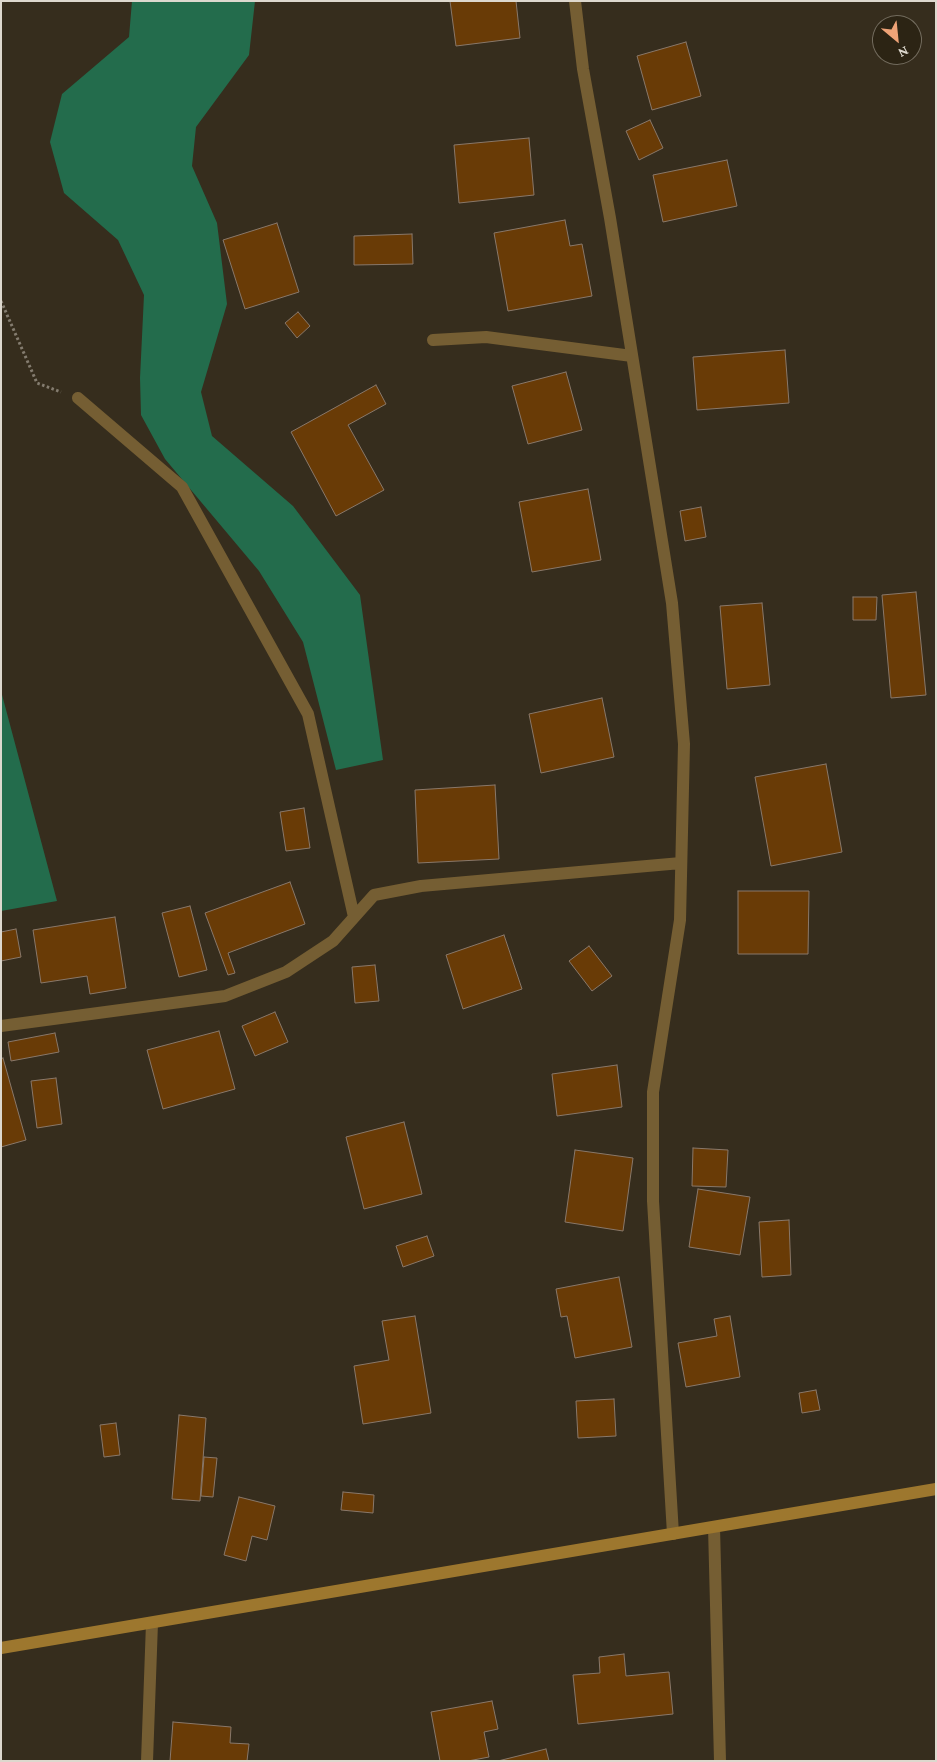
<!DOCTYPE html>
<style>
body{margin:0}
#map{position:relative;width:937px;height:1762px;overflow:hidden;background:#362d1d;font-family:"Crimson Pro",serif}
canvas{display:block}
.frame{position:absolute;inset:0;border:2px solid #ddd8ce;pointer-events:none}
.north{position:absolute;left:872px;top:15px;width:50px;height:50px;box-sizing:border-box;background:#2c2414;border:1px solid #736c5e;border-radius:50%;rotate:152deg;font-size:14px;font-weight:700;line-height:20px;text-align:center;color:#ddd8ce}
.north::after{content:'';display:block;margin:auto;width:18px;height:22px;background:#efa377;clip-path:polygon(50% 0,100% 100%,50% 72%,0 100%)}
</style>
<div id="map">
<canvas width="937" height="1762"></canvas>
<div class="frame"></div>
<div class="north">N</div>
</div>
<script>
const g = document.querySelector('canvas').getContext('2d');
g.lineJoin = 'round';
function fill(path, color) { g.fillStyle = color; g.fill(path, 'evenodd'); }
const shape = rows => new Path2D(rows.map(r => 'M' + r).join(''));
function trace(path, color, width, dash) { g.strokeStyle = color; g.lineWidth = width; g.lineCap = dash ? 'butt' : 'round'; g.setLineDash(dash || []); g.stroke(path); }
fill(shape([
 [132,1,255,1,249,55,196,127,192,166,217,223,227,304,201,392,212,436,293,506,360,595,383,760,336,770,303,642,259,571,165,459,141,415,140,378,144,295,118,240,64,193,50,142,62,94,129,37],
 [1,691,57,901,1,911]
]), '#236c4c');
const building = shape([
 [450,1,516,1,520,38,456,46,450,1],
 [686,42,701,96,652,110,637,56,686,42],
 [650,120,663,148,639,160,626,131,650,120],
 [529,138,534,195,459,203,454,145,529,138],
 [727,160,737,206,663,222,653,175,727,160],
 [565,220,570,246,582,244,592,296,508,311,494,233,565,220],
 [277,223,299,292,245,309,223,240,277,223],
 [412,234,413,264,354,265,354,236,412,234],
 [298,312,310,326,297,338,285,323,298,312],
 [785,350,789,403,697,410,693,357,785,350],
 [566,372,582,430,528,444,512,386,566,372],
 [376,385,386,404,348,425,384,490,336,516,291,432,376,385],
 [588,489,601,560,532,572,519,502,588,489],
 [701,507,706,537,685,541,680,511,701,507],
 [916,592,926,695,891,698,882,595,916,592],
 [853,597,877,597,876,620,853,620,853,597],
 [762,603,770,685,727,689,720,606,762,603],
 [602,698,614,757,541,773,529,714,602,698],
 [826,764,842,852,771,866,755,777,826,764],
 [495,785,499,859,418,863,415,790,495,785],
 [304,808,310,848,286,851,280,812,304,808],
 [290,882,305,924,228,953,235,973,228,975,205,913,290,882],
 [738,891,809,891,808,954,738,954,738,891],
 [190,906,207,970,179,977,162,913,190,906],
 [115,917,126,988,90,994,87,976,41,983,33,930,115,917],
 [16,929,21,957,1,961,1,932,16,929],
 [504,935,522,989,463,1009,446,955,504,935],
 [589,946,612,976,592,991,569,961,589,946],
 [375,965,379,1001,355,1003,352,967,375,965],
 [275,1012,288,1042,255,1056,242,1026,275,1012],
 [219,1031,235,1089,163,1109,147,1050,219,1031],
 [55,1033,59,1052,11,1061,8,1042,55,1033],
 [3,1058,26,1140,1,1147,1,1059,3,1058],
 [617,1065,622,1107,557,1116,552,1074,617,1065],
 [56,1078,62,1124,37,1128,31,1081,56,1078],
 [404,1122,422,1194,364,1209,346,1137,404,1122],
 [693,1148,728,1150,726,1187,692,1186,693,1148],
 [575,1150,633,1158,623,1231,565,1222,575,1150],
 [698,1189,750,1197,740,1255,689,1247,698,1189],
 [789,1220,791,1275,762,1277,759,1222,789,1220],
 [427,1236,434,1256,403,1267,396,1246,427,1236],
 [619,1277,632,1347,575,1358,567,1316,561,1317,556,1289,619,1277],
 [415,1316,431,1413,363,1424,354,1366,389,1360,382,1321,415,1316],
 [730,1316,740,1377,686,1387,678,1343,717,1336,714,1319,730,1316],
 [816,1390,820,1410,802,1413,799,1393,816,1390],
 [614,1399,616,1436,578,1438,576,1401,614,1399],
 [179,1415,206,1418,200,1501,172,1499,179,1415],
 [116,1423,120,1455,104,1457,100,1425,116,1423],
 [204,1457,217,1458,213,1497,201,1496,204,1457],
 [343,1492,374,1495,373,1513,341,1510,343,1492],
 [239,1497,275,1506,267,1540,252,1536,246,1561,224,1555,239,1497],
 [624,1654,626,1676,669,1672,673,1714,578,1724,573,1675,600,1673,599,1657,624,1654],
 [492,1701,498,1729,484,1732,489,1757,468,1761,440,1761,431,1712,492,1701],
 [173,1722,231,1727,230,1743,249,1744,247,1761,170,1761,173,1722],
 [546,1749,549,1761,498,1761,546,1749]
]);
fill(building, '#693b06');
trace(building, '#89786a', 1);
trace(shape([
 [1,301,37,383,61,392]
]), '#847c6f', 3, [2.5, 2.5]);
trace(shape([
 [575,1,583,69,610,218,672,603,684,744,680,920,653,1092,653,1201,673,1534],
 [433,340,486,337,632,356],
 [78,398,182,487,308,714,354,917],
 [1,1026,225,996,286,972,333,941,374,895,421,886,681,863],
 [714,1527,720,1761],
 [147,1761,152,1623]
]), '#755e33', 12);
trace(shape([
 [1,1648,936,1489]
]), '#9d772e', 12);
</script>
